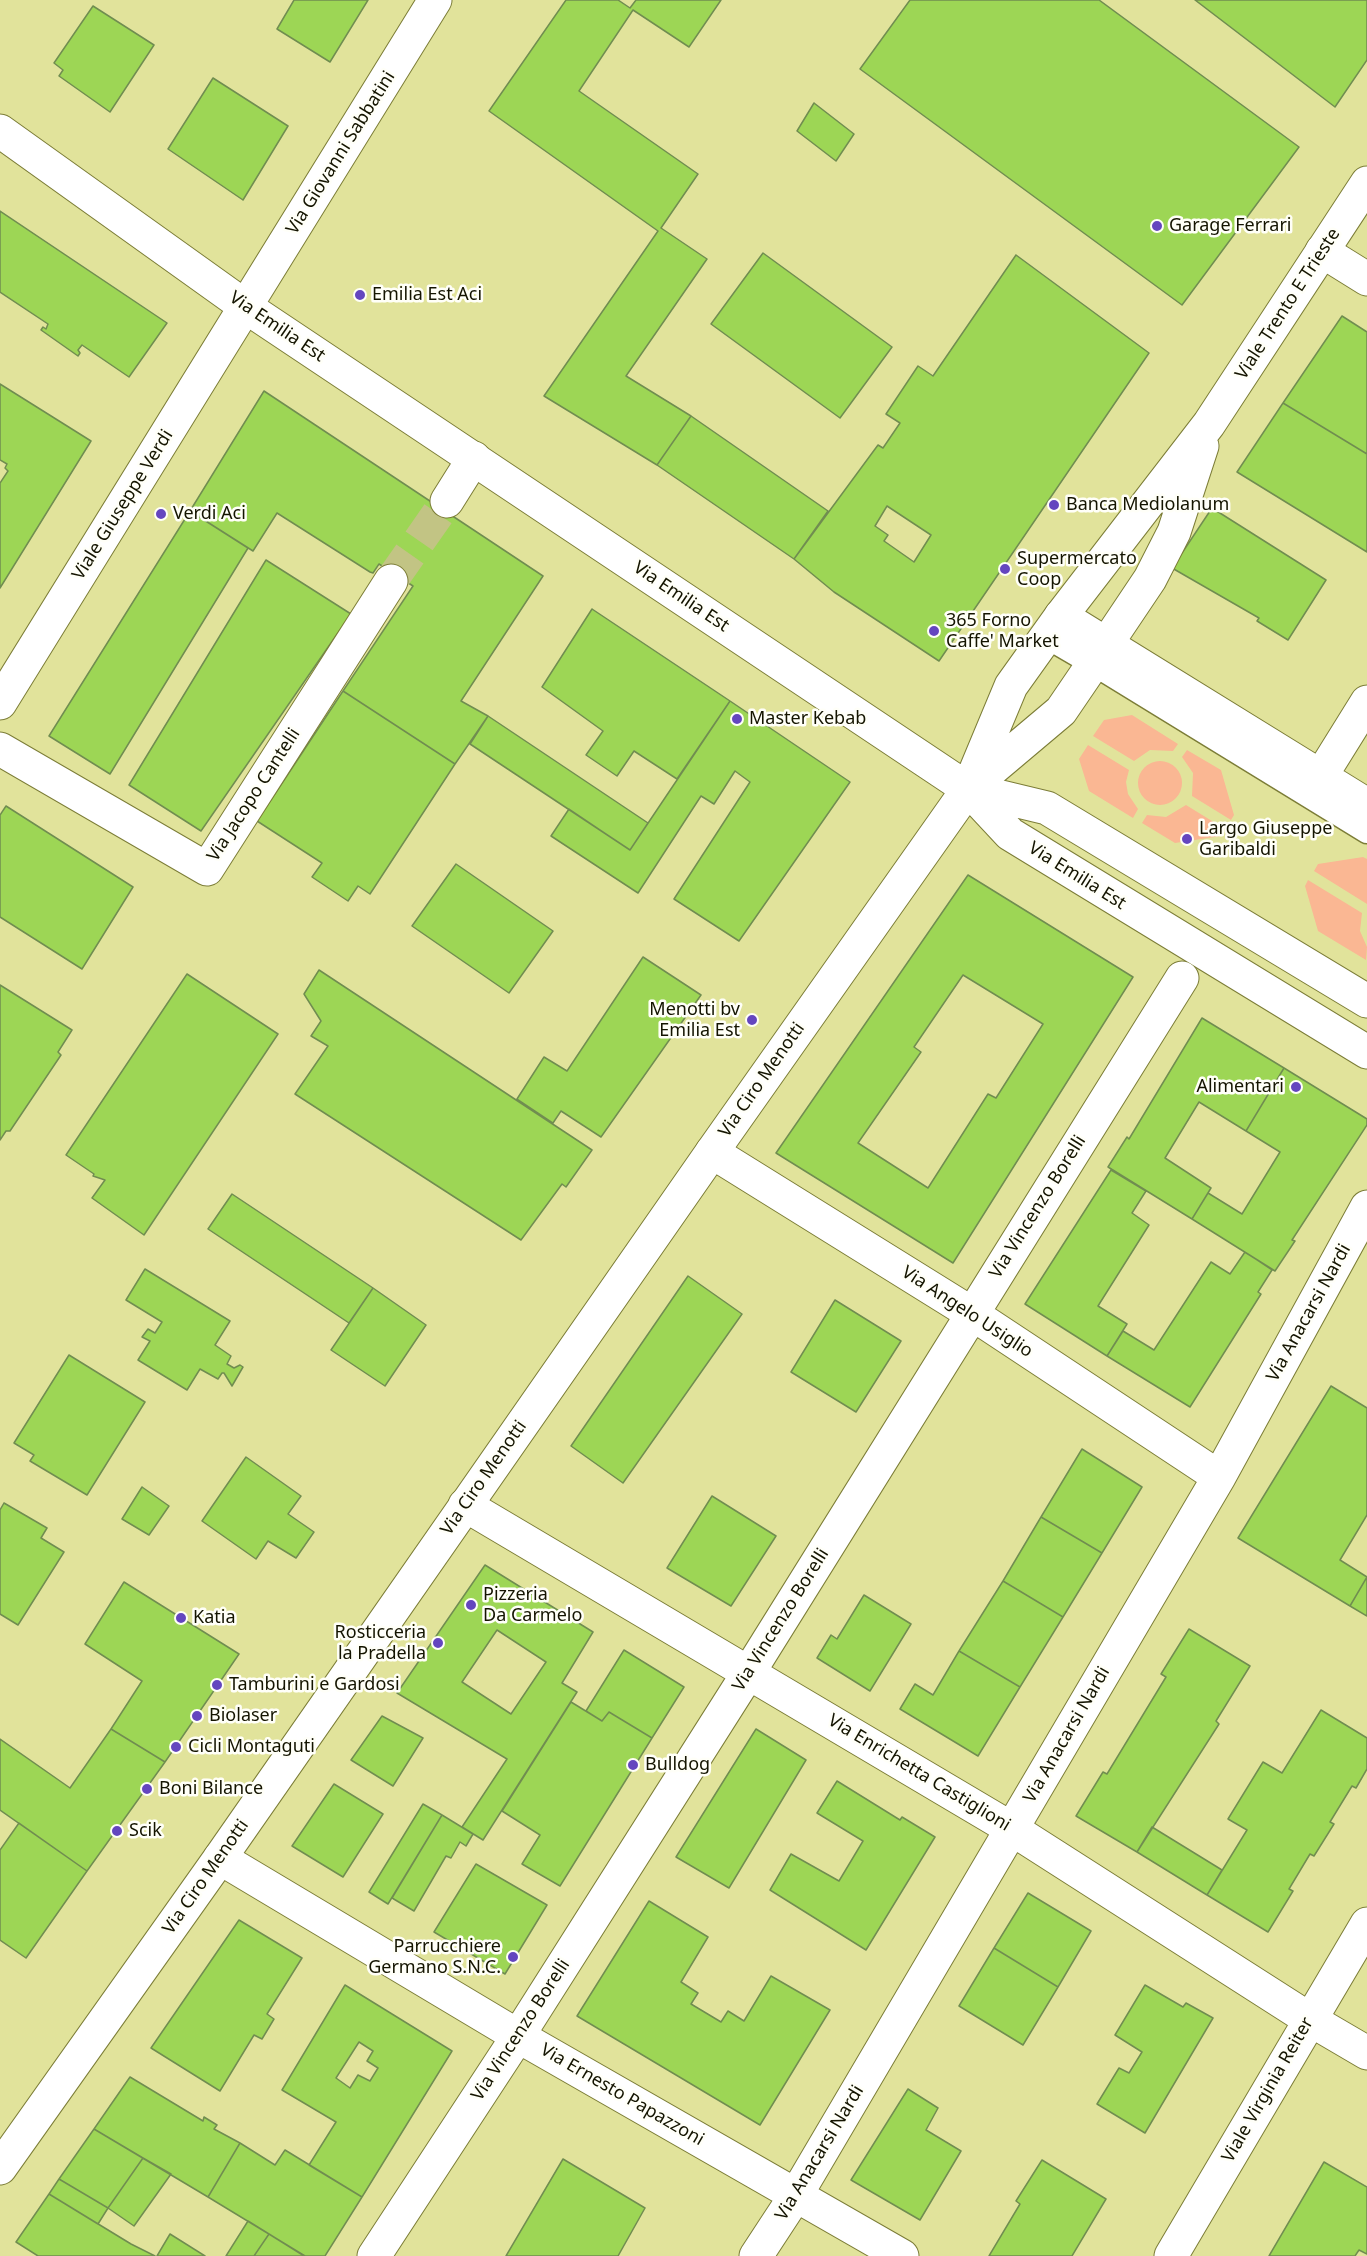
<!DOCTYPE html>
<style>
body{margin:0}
canvas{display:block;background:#e1e39b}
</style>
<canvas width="1367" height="2256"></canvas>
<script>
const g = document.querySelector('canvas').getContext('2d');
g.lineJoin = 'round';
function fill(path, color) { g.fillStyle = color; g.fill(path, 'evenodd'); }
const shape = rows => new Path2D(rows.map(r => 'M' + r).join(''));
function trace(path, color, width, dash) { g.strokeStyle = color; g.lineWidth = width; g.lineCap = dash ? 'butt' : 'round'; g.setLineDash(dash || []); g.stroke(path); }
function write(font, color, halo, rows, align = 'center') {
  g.font = font + ' "Noto Sans",sans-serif'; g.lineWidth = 5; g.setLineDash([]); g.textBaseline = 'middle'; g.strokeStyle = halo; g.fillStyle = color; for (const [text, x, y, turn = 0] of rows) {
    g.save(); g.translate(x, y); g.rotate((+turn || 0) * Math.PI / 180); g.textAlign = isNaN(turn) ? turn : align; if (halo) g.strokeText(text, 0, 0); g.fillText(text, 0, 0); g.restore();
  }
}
fill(shape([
 [1132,715,1178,744,1173,751,1150,750,1134,761,1093,736,1104,720],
 [1088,745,1129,770,1126,782,1128,794,1138,809,1133,818,1089,791,1079,759],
 [1187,750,1221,770,1234,815,1231,820,1192,796,1193,773,1182,757],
 '1138 783a22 22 0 1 1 44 0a22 22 0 1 1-44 0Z',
 [1186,805,1225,829,1221,836,1175,843,1142,823,1147,815,1166,817],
 [1363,857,1367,859,1367,904,1314,871,1318,864],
 [1308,880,1362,913,1360,931,1367,947,1366,960,1318,931,1305,886]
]), '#fab793');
const building = shape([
 [294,0,368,0,330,62,277,29,294,0],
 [566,0,618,0,630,8,636,0,721,0,689,47,633,10,579,91,698,174,661,228,707,259,626,376,691,416,657,465,544,396,658,231,489,111,566,0],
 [910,0,1099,0,1299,147,1182,305,860,69,910,0],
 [1195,0,1367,0,1367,60,1335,107,1195,0],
 [93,6,154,45,110,112,59,76,63,70,54,63,93,6],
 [213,78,288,126,243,200,168,149,213,78],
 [814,103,854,134,836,161,797,131,814,103],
 [0,211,167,323,129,377,82,345,78,350,80,353,78,356,41,330,43,327,46,329,48,324,0,292,0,211],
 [763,253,892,347,840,418,711,324,763,253],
 [1016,255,1149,353,939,661,834,592,794,559,878,445,883,448,900,423,886,414,918,366,933,376,1016,255],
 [887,506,931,535,914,562,884,541,888,535,875,526,887,506],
 [1342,316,1367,332,1367,454,1283,403,1342,316],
 [0,384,91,441,0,588,0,483,8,471,5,468,7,464,0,460,0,384],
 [264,391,543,576,461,701,488,716,455,764,343,691,413,586,379,564,373,573,370,572,277,513,253,551,190,511,264,391],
 [1283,403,1367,454,1367,552,1237,472,1283,403],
 [691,416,828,511,794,559,657,465,691,416],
 [1212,508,1326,580,1288,640,1257,621,1259,618,1172,568,1212,508],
 [190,511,248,548,110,774,49,736,190,511],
 [266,560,351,614,201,831,129,785,266,560],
 [592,609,730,701,677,779,634,751,617,776,586,755,603,731,542,687,592,609],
 [343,691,455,764,370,894,358,886,348,901,312,877,322,863,257,821,343,691],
 [730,701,850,782,739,941,674,899,750,782,735,771,714,804,701,796,638,893,551,836,569,809,630,850,730,701],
 [488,716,648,823,630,850,470,744,488,716],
 [6,806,133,887,82,969,0,917,0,815,6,806],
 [456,864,553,931,509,993,412,926,456,864],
 [968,875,1133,977,953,1263,776,1153,968,875],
 [963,975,1043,1024,996,1098,988,1094,928,1188,858,1143,921,1052,914,1047,963,975],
 [643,957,701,995,601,1137,561,1111,553,1123,517,1099,544,1057,567,1071,643,957],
 [319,970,592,1150,566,1187,562,1184,521,1240,295,1094,328,1046,311,1036,321,1021,304,994,319,970],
 [187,974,278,1034,144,1235,92,1198,105,1180,93,1176,94,1174,66,1155,187,974],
 [0,985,72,1030,58,1052,61,1055,10,1131,6,1131,0,1140,0,985],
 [1202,1018,1284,1068,1246,1131,1199,1102,1165,1158,1211,1188,1192,1219,1108,1167,1127,1137,1129,1139,1202,1018],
 [1284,1068,1367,1119,1367,1125,1292,1240,1295,1241,1275,1271,1192,1219,1208,1193,1242,1214,1280,1152,1246,1131,1284,1068],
 [1111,1170,1146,1191,1132,1213,1149,1225,1098,1306,1127,1324,1107,1356,1025,1304,1111,1170],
 [232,1194,373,1288,349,1323,208,1229,232,1194],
 [1245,1252,1272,1270,1258,1292,1261,1294,1190,1407,1107,1356,1123,1331,1154,1350,1211,1262,1230,1274,1245,1252],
 [145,1269,230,1321,215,1345,231,1356,227,1364,234,1368,240,1365,243,1367,232,1386,224,1373,222,1373,218,1379,200,1369,187,1390,138,1360,150,1341,142,1337,148,1329,155,1333,162,1322,126,1300,145,1269],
 [688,1276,742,1314,623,1483,571,1446,688,1276],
 [373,1288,426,1325,385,1386,331,1350,373,1288],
 [835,1300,901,1341,856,1412,791,1372,835,1300],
 [69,1355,145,1402,87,1495,30,1461,34,1455,14,1443,69,1355],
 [1331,1386,1367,1408,1367,1515,1340,1560,1367,1577,1350,1606,1238,1538,1331,1386],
 [1082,1449,1142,1487,1102,1553,1041,1517,1082,1449],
 [246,1457,301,1496,288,1514,314,1532,296,1558,268,1541,256,1559,202,1521,246,1457],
 [142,1487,169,1506,149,1535,122,1519,142,1487],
 [712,1496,776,1536,731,1606,667,1568,712,1496],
 [4,1503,47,1528,41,1538,64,1552,18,1625,0,1614,0,1510,4,1503],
 [1041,1517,1102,1553,1063,1617,1003,1581,1041,1517],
 [485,1565,593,1632,562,1683,577,1692,483,1840,462,1827,507,1759,397,1693,485,1565],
 [497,1630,546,1662,511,1714,462,1682,497,1630],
 [1367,1577,1367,1616,1350,1606,1367,1577],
 [1003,1581,1063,1617,1020,1687,959,1651,1003,1581],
 [124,1582,239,1654,165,1762,111,1729,142,1681,85,1644,124,1582],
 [864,1595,911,1624,870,1691,817,1658,831,1635,837,1639,864,1595],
 [1189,1629,1250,1666,1216,1721,1219,1724,1137,1852,1076,1816,1103,1772,1107,1774,1166,1677,1161,1674,1189,1629],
 [624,1650,684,1687,652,1738,609,1712,602,1721,586,1711,624,1650],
 [959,1651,1020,1687,978,1756,900,1709,915,1684,933,1695,959,1651],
 [571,1702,602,1721,609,1712,652,1738,560,1886,522,1864,540,1835,502,1811,571,1702],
 [1321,1710,1367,1738,1367,1769,1356,1788,1352,1786,1330,1822,1334,1824,1314,1856,1310,1854,1289,1889,1293,1891,1268,1932,1207,1895,1247,1830,1228,1819,1263,1762,1282,1773,1321,1710],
 [382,1716,423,1738,393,1786,351,1760,382,1716],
 [111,1729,165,1762,87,1871,0,1810,0,1739,70,1788,111,1729],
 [756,1729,806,1760,729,1888,676,1857,756,1729],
 [837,1781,900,1820,902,1817,935,1837,866,1950,770,1890,791,1854,839,1881,863,1841,817,1813,837,1781],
 [334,1784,383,1814,343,1877,292,1846,334,1784],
 [423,1804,442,1815,388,1904,369,1892,423,1804],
 [442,1815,473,1834,466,1846,460,1842,451,1858,446,1856,414,1911,392,1898,442,1815],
 [19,1823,87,1871,26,1958,0,1940,0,1850,19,1823],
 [1152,1827,1222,1870,1207,1895,1137,1852,1152,1827],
 [476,1864,547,1905,505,1974,434,1932,476,1864],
 [1028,1893,1091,1931,1058,1987,994,1948,1028,1893],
 [649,1901,708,1937,681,1982,698,1993,691,2004,721,2022,728,2011,744,2021,771,1976,830,2010,760,2125,577,2016,649,1901],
 [239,1920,302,1958,267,2014,274,2019,262,2039,254,2035,220,2091,151,2048,239,1920],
 [994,1948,1058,1987,1023,2045,959,2006,994,1948],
 [345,1985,452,2051,362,2197,309,2165,336,2122,282,2090,345,1985],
 [359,2042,373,2051,367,2061,378,2068,370,2081,358,2075,350,2088,336,2078,359,2042],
 [1145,1985,1183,2007,1186,2003,1213,2018,1145,2133,1097,2104,1119,2068,1129,2073,1142,2052,1115,2035,1145,1985],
 [130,2077,203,2121,204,2117,217,2125,214,2129,240,2143,208,2197,94,2129,130,2077],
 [908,2089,938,2108,926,2130,961,2151,920,2220,851,2180,908,2089],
 [94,2129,143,2158,108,2208,59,2179,94,2129],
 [240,2143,275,2165,285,2150,362,2197,325,2256,305,2256,208,2197,240,2143],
 [143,2158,171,2174,134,2226,108,2208,143,2158],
 [563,2159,645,2208,618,2256,506,2256,563,2159],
 [1042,2160,1106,2199,1072,2256,989,2256,1020,2204,1016,2201,1042,2160],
 [1324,2162,1367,2187,1367,2254,1359,2250,1355,2256,1269,2256,1324,2162],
 [59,2179,108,2208,98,2224,49,2194,59,2179],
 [49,2194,131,2244,155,2256,38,2256,16,2242,49,2194],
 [248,2221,269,2234,254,2256,226,2256,248,2221],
 [170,2234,205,2256,157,2256,170,2234],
 [269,2234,301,2254,305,2256,254,2256,269,2234]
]);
fill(building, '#9dd655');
trace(building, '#708d50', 1.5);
trace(shape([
 [391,581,447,501]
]), '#c2c484', 33, [33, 16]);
const service = shape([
 [1046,637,1106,672,1367,832]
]);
const minor = shape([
 [1322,251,1367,279],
 [447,501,474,458],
 [1061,616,1367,805],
 [0,703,435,0],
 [0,749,207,869,391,581],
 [1321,776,1367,702],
 [712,1152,971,1313,1219,1477],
 [465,1505,1012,1829,1309,2019,1367,2053],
 [220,1858,518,2036,902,2256],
 [374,2256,518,2036,749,1672,1182,978],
 [756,2256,796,2195,1219,1477,1367,1207],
 [1171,2256,1367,1924]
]);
const tertiary = shape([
 [0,131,246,307,968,789,1010,834,1367,1052],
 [972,786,1061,711,1093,664,1150,579,1174,532,1202,446],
 [968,789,1047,808,1367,1001],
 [0,2168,220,1858,712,1152,968,789,1011,686,1061,616,1209,424,1367,183]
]);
trace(service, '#7c7d37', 25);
trace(minor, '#7c7d37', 35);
trace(tertiary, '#7c7d37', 35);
trace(service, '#fff', 22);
trace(minor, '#fff', 33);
trace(tertiary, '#fff', 33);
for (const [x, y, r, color] of [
 [1157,226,6,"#6446bf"],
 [360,295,6,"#6446bf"],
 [1054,505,6,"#6446bf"],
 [161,514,6,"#6446bf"],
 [1005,569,6,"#6446bf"],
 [934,631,6,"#6446bf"],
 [737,719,6,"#6446bf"],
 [1187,839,6,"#6446bf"],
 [752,1020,6,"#6446bf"],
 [1296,1087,6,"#6446bf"],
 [471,1605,6,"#6446bf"],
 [181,1618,6,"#6446bf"],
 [438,1643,6,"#6446bf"],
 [217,1685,6,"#6446bf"],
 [197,1716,6,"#6446bf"],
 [176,1747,6,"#6446bf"],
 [633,1765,6,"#6446bf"],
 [147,1789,6,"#6446bf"],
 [117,1831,6,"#6446bf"],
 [513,1957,6,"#6446bf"]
]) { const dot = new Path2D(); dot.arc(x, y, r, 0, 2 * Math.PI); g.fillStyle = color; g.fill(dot); trace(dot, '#fffff8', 2); }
write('18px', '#141400', '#fffff8', [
 ["Via Giovanni Sabbatini",341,153,-58],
 ["Viale Trento E Trieste",1288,304,-57],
 ["Via Emilia Est",277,327,34],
 ["Viale Giuseppe Verdi",123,505,-58],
 ["Via Emilia Est",681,597,34],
 ["Via Jacopo Cantelli",254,795,-57],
 ["Via Emilia Est",1077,876,32],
 ["Via Ciro Menotti",762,1080,-55],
 ["Via Vincenzo Borelli",1038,1207,-58],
 ["Via Angelo Usiglio",967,1312,33],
 ["Via Anacarsi Nardi",1309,1313,-61],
 ["Via Ciro Menotti",484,1478,-55],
 ["Via Vincenzo Borelli",781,1620,-58],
 ["Via Anacarsi Nardi",1067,1735,-60],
 ["Via Enrichetta Castiglioni",919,1773,31],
 ["Via Ciro Menotti",206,1877,-55],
 ["Via Vincenzo Borelli",521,2030,-57],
 ["Viale Virginia Reiter",1268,2090,-60],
 ["Via Ernesto Papazzoni",622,2095,30],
 ["Via Anacarsi Nardi",820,2153,-59]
]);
write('18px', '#141400', '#fffff8', [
 ["Garage Ferrari",1169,226],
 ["Emilia Est Aci",372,295],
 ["Banca Mediolanum",1066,505],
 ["Verdi Aci",173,514],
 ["Supermercato",1017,559],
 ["Coop",1017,580],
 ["365 Forno",946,621],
 ["Caffe' Market",946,642],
 ["Master Kebab",749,719],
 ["Largo Giuseppe",1199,829],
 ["Garibaldi",1199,850],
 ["Menotti bv",740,1010,"right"],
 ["Emilia Est",740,1031,"right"],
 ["Alimentari",1284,1087,"right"],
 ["Pizzeria",483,1595],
 ["Da Carmelo",483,1616],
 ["Katia",193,1618],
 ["Rosticceria",426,1633,"right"],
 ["la Pradella",426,1654,"right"],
 ["Tamburini e Gardosi",229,1685],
 ["Biolaser",209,1716],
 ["Cicli Montaguti",188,1747],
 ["Bulldog",645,1765],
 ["Boni Bilance",159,1789],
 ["Scik",129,1831],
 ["Parrucchiere",501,1947,"right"],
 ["Germano S.N.C.",501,1968,"right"]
], 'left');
</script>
